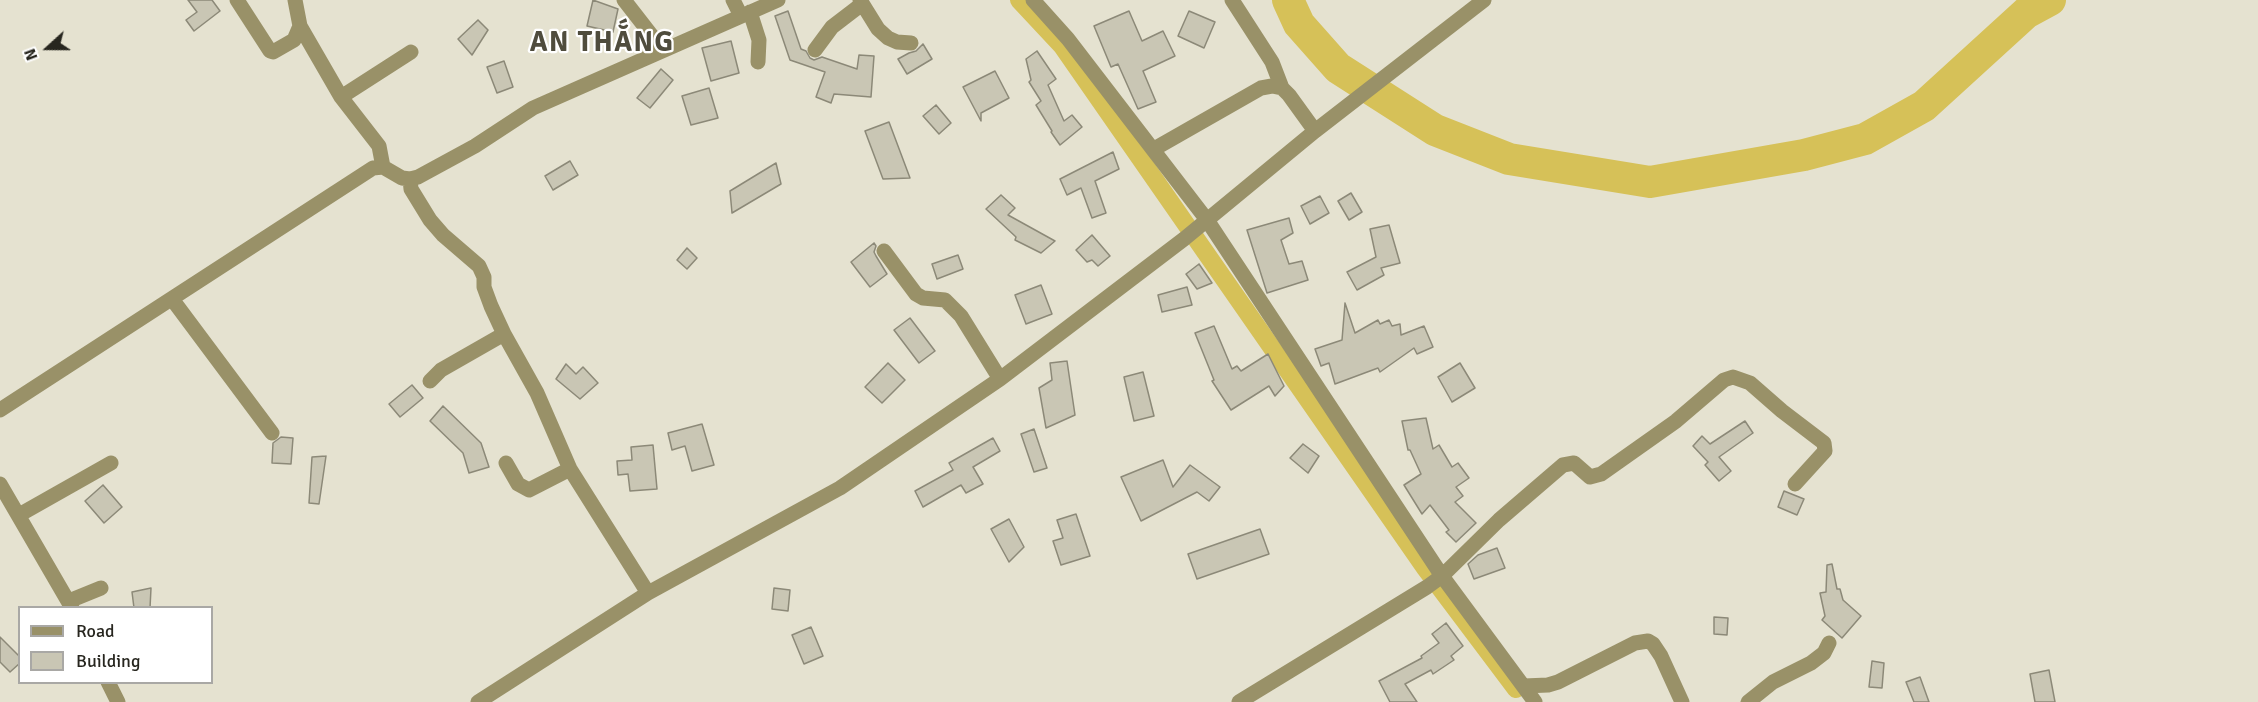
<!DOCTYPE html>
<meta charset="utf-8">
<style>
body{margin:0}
#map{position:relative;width:2258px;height:702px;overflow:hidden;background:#e5e2d0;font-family:Signika,sans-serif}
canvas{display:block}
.legend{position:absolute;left:18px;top:606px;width:195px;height:78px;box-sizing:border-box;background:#fff;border:2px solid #a9a8a5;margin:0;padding:8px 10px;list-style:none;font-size:18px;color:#27261f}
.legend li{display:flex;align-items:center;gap:12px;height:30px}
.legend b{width:30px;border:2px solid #a9a8a5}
.north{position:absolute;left:18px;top:18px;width:60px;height:60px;-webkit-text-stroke:4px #fff;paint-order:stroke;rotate:249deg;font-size:16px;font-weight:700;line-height:24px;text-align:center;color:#27261f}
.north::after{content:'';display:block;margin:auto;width:21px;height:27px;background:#27261f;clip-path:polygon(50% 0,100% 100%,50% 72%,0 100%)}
</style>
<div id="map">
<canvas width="2258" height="702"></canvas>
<ul class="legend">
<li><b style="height:8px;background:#999168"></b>Road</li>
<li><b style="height:16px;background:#c9c6b4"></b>Building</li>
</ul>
<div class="north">N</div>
</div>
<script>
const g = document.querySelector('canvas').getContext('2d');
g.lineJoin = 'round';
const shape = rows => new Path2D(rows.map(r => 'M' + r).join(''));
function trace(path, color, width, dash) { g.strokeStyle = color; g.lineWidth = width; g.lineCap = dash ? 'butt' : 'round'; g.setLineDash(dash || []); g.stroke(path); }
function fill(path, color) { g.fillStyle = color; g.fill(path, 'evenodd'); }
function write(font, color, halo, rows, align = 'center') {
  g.font = font + ' Signika,sans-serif'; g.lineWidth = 4.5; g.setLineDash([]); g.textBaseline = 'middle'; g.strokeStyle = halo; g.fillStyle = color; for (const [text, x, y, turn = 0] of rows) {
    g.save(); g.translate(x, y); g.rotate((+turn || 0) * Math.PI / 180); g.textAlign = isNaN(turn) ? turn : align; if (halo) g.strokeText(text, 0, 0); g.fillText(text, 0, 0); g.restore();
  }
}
trace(shape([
 [1019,0,1062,46,1425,568,1516,689]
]), '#d6c158', 18);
trace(shape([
 [1288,0,1299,24,1338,68,1435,130,1509,159,1650,182,1804,155,1865,139,1924,106,2026,13,2050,0]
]), '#d6c158', 32);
const building = shape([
 [188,0,212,0,220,11,194,31,186,20,197,12,188,0],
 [593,0,618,9,613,32,587,26,593,0],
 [788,11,801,49,806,51,810,58,814,60,822,57,857,69,859,55,874,56,871,97,834,94,831,103,816,97,825,72,790,60,775,16,788,11],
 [1129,11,1142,41,1163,31,1175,56,1143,71,1156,102,1138,109,1118,64,1111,67,1094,26,1129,11],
 [1189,11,1215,22,1204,48,1178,36,1189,11],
 [478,20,488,30,472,55,458,39,478,20],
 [731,41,739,73,711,81,702,48,731,41],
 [923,44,932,59,907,74,898,59,909,53,916,51,923,44],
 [1037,51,1056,79,1048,85,1064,121,1072,115,1082,127,1060,145,1051,132,1052,131,1036,105,1041,101,1029,82,1031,80,1026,59,1037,51],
 [504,61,513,87,497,93,487,67,504,61],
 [661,69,673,80,650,108,637,98,661,69],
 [995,71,1009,98,981,113,981,121,963,87,995,71],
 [709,88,718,118,691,125,682,96,709,88],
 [936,105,951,123,939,134,923,116,936,105],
 [889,122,910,178,883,179,865,131,889,122],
 [1113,152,1119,169,1095,181,1106,213,1092,218,1081,188,1067,195,1060,179,1113,152],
 [570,161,578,175,553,190,545,176,570,161],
 [776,163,781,184,732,213,730,191,776,163],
 [1351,193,1362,212,1349,220,1338,201,1351,193],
 [1001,195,1015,208,1008,215,1055,241,1041,253,1015,240,1016,237,986,209,1001,195],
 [1320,196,1329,213,1310,224,1301,206,1320,196],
 [1289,218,1293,233,1281,240,1289,264,1302,261,1308,280,1267,293,1247,230,1289,218],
 [1389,225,1400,263,1381,268,1384,275,1357,290,1347,272,1376,257,1370,229,1389,225],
 [1092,235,1110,256,1098,266,1092,260,1087,262,1076,250,1092,235],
 [874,243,876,246,874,252,876,256,887,274,870,287,851,262,874,243],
 [687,248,697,258,687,269,677,260,687,248],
 [958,255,963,269,937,279,932,264,958,255],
 [1199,264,1212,283,1197,289,1186,274,1199,264],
 [1041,285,1052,314,1026,324,1015,295,1041,285],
 [1187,287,1192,305,1162,312,1158,295,1187,287],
 [1345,303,1355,333,1378,320,1380,324,1389,320,1392,326,1400,324,1401,335,1424,326,1433,347,1417,354,1414,348,1380,372,1378,368,1335,384,1329,363,1321,366,1315,349,1342,340,1345,303],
 [910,318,935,351,919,363,894,330,910,318],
 [1214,326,1232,369,1237,366,1241,371,1268,354,1284,386,1275,396,1269,386,1231,410,1212,381,1214,380,1195,333,1214,326],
 [1067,361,1075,415,1046,428,1039,388,1052,380,1050,363,1067,361],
 [888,363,905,380,882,403,865,387,888,363],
 [1460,363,1475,388,1452,402,1438,377,1460,363],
 [566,364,576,374,583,367,598,383,580,399,556,379,566,364],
 [1143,372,1154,416,1134,421,1124,377,1143,372],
 [412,385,423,398,400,417,389,404,412,385],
 [443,406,481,443,489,467,469,473,463,453,430,421,443,406],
 [1426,418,1433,449,1439,445,1452,467,1458,463,1469,478,1456,487,1463,496,1455,502,1476,523,1456,542,1446,532,1449,530,1430,505,1422,514,1404,485,1421,474,1410,450,1408,450,1402,421,1426,418],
 [1745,421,1753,433,1719,457,1731,471,1719,481,1705,465,1708,462,1693,446,1702,436,1710,444,1745,421],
 [702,424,714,465,692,471,685,446,672,450,668,433,702,424],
 [1034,429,1047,468,1034,472,1021,434,1034,429],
 [281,437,293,438,291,464,272,463,273,443,281,437],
 [993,438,1000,451,973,467,983,484,966,493,961,485,923,507,915,491,953,470,949,463,993,438],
 [1303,444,1319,456,1308,473,1290,458,1303,444],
 [653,445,657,489,630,491,628,474,618,475,617,461,632,460,631,447,653,445],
 [326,456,319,504,309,503,312,457,326,456],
 [1163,460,1173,487,1190,465,1220,487,1209,501,1197,492,1141,521,1121,477,1163,460],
 [103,485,122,507,104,523,85,501,103,485],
 [1784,491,1804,499,1797,515,1778,507,1784,491],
 [1076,514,1090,556,1061,565,1053,541,1063,538,1057,520,1076,514],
 [1009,519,1024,547,1009,562,991,529,1009,519],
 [1260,529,1269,554,1197,579,1188,554,1260,529],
 [1497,548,1505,568,1474,579,1468,564,1478,555,1497,548],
 [1832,564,1837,589,1840,589,1843,600,1861,616,1842,638,1822,620,1825,616,1820,593,1826,592,1827,565,1832,564],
 [151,588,150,608,134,608,132,592,151,588],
 [774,588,790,590,788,611,772,609,774,588],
 [1714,617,1728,618,1727,635,1714,634,1714,617],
 [1446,623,1463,646,1451,656,1454,660,1433,674,1431,670,1405,684,1417,702,1390,702,1379,681,1422,658,1421,656,1439,643,1432,634,1446,623],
 [811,627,823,656,804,664,792,635,811,627],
 [0,637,20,657,20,663,10,672,0,662,0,637],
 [1872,661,1884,663,1882,688,1869,687,1872,661],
 [2049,670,2055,702,2035,702,2030,674,2049,670],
 [1920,677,1929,702,1914,702,1906,682,1920,677]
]);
fill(building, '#c9c6b4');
trace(building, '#8c8978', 1.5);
trace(shape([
 [237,0,270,51,273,52,294,40,300,26,295,0],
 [624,0,663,50],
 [733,0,741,16],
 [860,0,878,29,888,38,897,42,911,43],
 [1033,0,1068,39,1207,220,1442,576,1535,702],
 [1232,0,1272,62,1282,88],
 [750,12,759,40,758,62],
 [300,26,341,97,379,146,383,167],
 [815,50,832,27,862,4],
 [341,97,411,52],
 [1154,149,1261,88,1272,86,1282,88,1289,95,1315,131],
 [410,179,411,189,430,220,443,235,479,266,484,277,484,287,491,306,504,334,537,393,570,469,648,593],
 [884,251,916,294,923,298,945,300,961,316,1000,379],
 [172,299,272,433],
 [430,381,441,370,504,334],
 [0,410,373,168,383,167,402,178,410,179,418,177,475,146,533,108,778,0],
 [506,463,518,484,529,490,570,469],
 [0,484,72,608],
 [19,515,111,463],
 [69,601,101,588],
 [108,682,118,702],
 [1524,686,1548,685,1558,682,1635,643,1648,641,1653,644,1661,656,1682,702],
 [478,702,648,593,840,488,1000,379,1184,239,1315,131,1484,0],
 [1239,702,1427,587,1442,576,1499,520,1563,465,1574,463,1590,477,1601,474,1676,421,1724,380,1733,377,1750,383,1782,411,1824,443,1825,451,1795,484],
 [1748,702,1773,682,1811,663,1824,653,1829,643]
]), '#999168', 15);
g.letterSpacing = '1.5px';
write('bold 28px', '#4f4c3d', '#fff', [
 ["AN THẮNG",602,44]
]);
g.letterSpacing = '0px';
</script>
